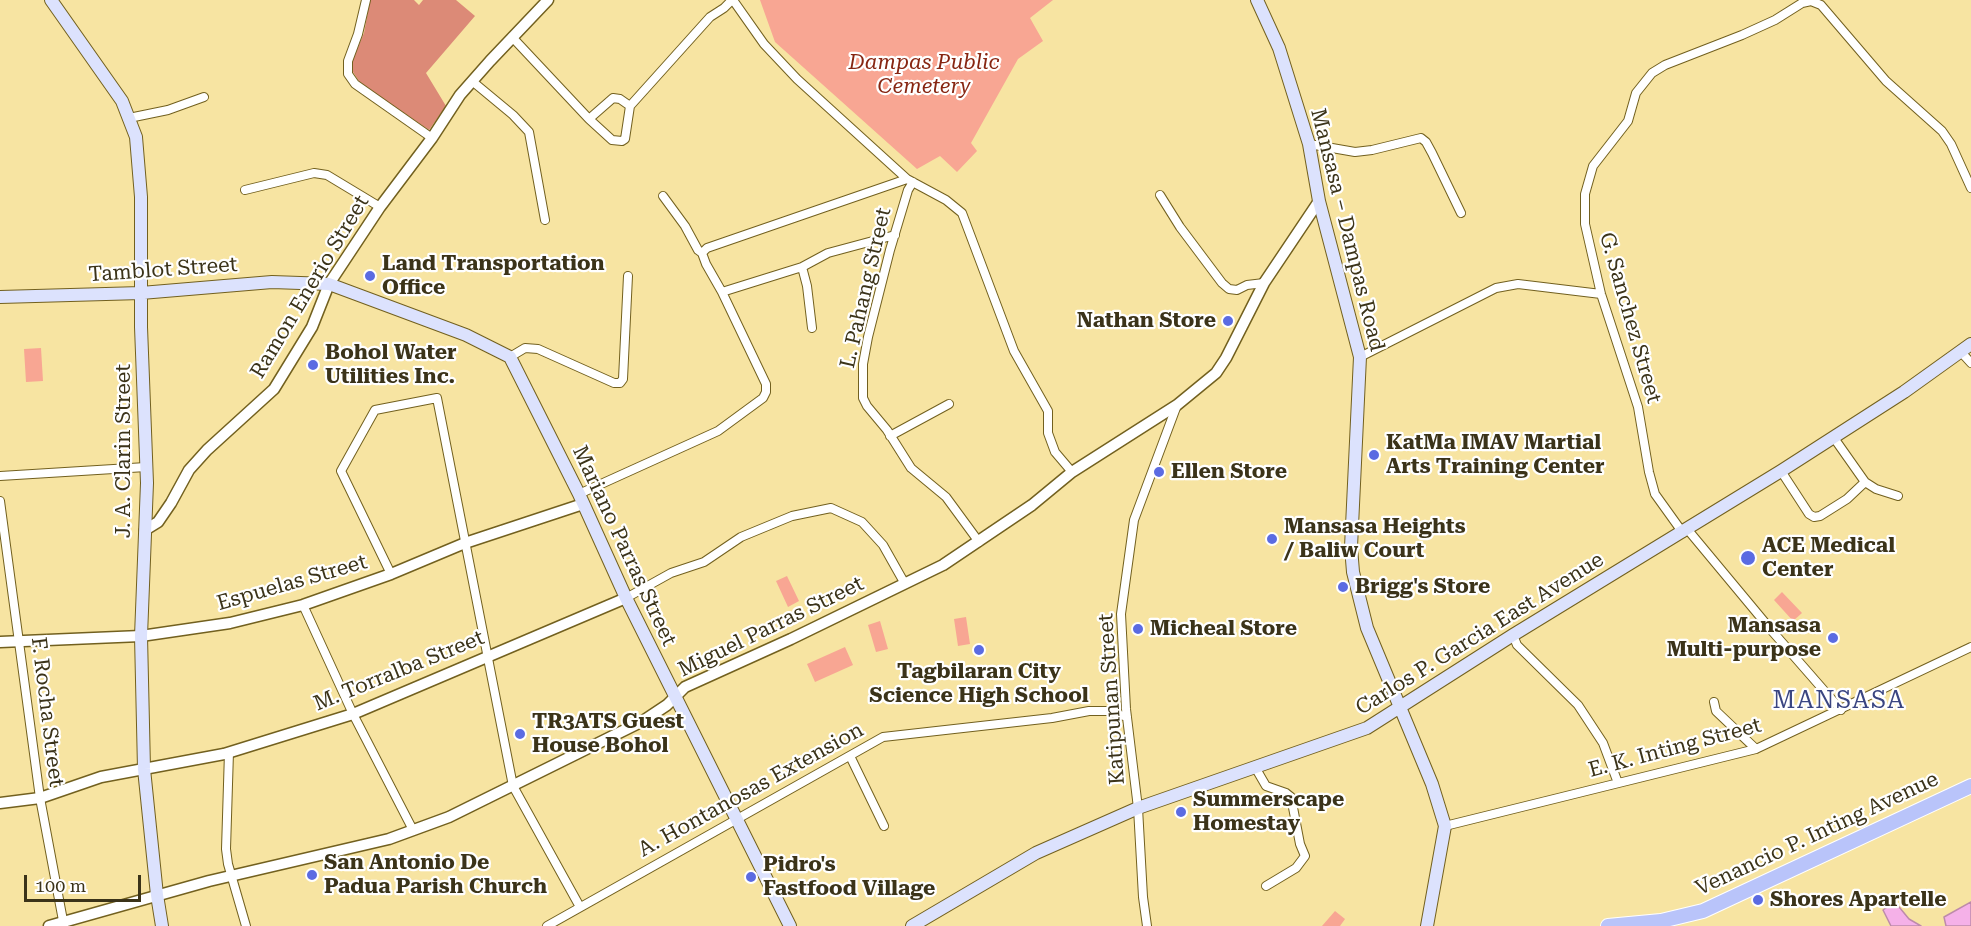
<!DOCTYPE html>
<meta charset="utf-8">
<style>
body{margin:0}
#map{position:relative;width:1971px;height:926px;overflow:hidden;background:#f7e4a2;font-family:"Roboto Serif",serif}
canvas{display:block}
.scale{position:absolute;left:24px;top:875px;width:117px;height:27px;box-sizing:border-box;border:3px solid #3b3319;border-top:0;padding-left:8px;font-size:18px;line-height:21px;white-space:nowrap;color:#3b3319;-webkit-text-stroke:4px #fff;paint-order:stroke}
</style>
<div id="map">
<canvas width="1971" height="926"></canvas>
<div class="scale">100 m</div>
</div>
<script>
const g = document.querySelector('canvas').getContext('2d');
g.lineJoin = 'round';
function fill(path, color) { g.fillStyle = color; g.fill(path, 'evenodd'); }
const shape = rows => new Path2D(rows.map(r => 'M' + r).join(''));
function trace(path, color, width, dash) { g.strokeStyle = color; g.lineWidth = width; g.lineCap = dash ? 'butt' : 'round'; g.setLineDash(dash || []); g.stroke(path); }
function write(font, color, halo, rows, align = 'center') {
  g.font = font + ' "Roboto Serif",serif'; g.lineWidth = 4.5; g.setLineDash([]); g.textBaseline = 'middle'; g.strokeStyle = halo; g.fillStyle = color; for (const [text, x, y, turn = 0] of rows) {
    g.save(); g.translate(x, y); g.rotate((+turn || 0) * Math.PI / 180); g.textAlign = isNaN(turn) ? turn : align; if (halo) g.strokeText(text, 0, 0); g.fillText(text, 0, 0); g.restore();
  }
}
fill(shape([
 [760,0,1053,0,1030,18,1043,41,1018,59,971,143,977,151,957,172,940,156,917,169,775,42],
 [41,348,43,381,26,382,24,349],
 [787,576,799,601,788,607,776,581],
 [1782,592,1802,613,1793,621,1774,600],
 [966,617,970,644,958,646,954,619],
 [880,621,888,649,876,652,868,625],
 [845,647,853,665,815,682,807,664],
 [1335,911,1345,919,1340,926,1322,926]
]), '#f8a693');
fill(shape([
 [370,0,414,0,419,5,423,0,456,0,475,16,426,73,446,106,429,130,360,83,353,72,352,61,364,33]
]), '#dc8a77');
const water = shape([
 [1895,902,1909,919,1921,926,1891,926,1883,910,1895,902],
 [1971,902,1971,926,1946,926,1944,917,1971,902]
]);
fill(water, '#f5b1e8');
trace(water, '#bd8baa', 1.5);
const minor = shape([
 [366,0,358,34,348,61,348,74,355,84,432,138],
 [733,0,764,44,797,79,907,179,946,200,962,213,1014,351,1048,411,1048,433,1055,452,1072,472],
 [512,37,589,119,613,98,620,99,630,106,710,17,724,8,732,0],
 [472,81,513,115,529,132,545,220],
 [129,118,168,110,204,97],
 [589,119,612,140,622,141,625,139,630,106],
 [1309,144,1355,152,1372,150,1421,138,1426,142,1432,153,1461,213],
 [913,182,908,190,890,250,868,337,863,364,863,398,867,406,887,430,911,468,946,497,979,542],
 [245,190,314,173,327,175,380,207],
 [1160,195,1180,227,1222,283,1229,289,1237,290,1247,285,1264,283],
 [663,196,685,226,698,250,702,253],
 [802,267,828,253,895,235],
 [722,292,802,267,807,286,812,328],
 [1961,352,1971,363],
 [510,357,525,348,538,349,614,383,620,383,623,379,628,276],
 [1360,357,1496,288,1518,284,1601,294],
 [890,436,949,404],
 [1834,438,1865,482,1876,489,1898,496],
 [1781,471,1809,514,1814,517,1820,516,1847,499,1865,482],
 [0,476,146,467],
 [579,494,718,431,763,398,766,392,766,384,722,292,706,264,702,253,707,248,907,179],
 [0,501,40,798,64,926],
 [1688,530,1772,631,1841,710],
 [1683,533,1655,494,1649,472,1638,407,1601,294,1585,224,1585,194,1593,166,1628,121,1636,93,1652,73,1665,65,1742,35,1775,20,1802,3,1811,1,1821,5,1886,81,1942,131,1951,144,1971,188],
 [391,574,341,471,375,410,437,398,513,786,580,907],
 [626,598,671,573,704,562,741,537,792,516,831,508,862,522,883,545,905,584],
 [303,605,353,714,413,830],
 [1513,635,1517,645,1578,705,1603,743,1618,783],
 [1714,702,1716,711,1756,749],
 [229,752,226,849,228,864,246,926],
 [850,756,884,826],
 [1255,767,1266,786,1286,793,1291,797,1300,844,1305,856,1296,868,1266,886],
 [1445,826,1756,749,1971,647],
 [547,926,883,737,1052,718,1089,711,1107,711,1127,717],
 [1147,926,1143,897,1138,808,1126,709,1121,614,1134,520,1177,405]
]);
const tertiary = shape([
 [145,530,158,522,171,503,189,470,207,450,274,389,312,327,329,284,380,207,432,138,460,95,490,61,548,0],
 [0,642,141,636,230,623,303,605,391,574,465,543,583,504],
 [0,803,40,798,101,777,224,754,353,714,626,598],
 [49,926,209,881,389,839,449,817,643,721,667,705,685,687,791,639,943,565,1032,505,1072,472,1177,405,1216,373,1226,358,1264,283,1319,201]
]);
const secondary = shape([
 [51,0,122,101,136,137,141,197,141,327,147,483,141,636,144,769,157,895,162,926],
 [1257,0,1279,48,1309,144,1319,201,1360,357,1351,547,1353,572,1367,628,1432,784,1445,826,1427,926],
 [0,297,141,293,272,282,329,284,466,335,510,357,579,494,626,598,790,926],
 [912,926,1036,853,1138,808,1367,728,1513,635,1781,471,1904,392,1971,344]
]);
const primary = shape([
 [1608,926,1661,921,1703,911,1971,786]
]);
trace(minor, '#72601f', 10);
trace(tertiary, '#72601f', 13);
trace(secondary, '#72601f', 14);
trace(primary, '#fff', 16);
trace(minor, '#fff', 8);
trace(tertiary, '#fff', 10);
trace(secondary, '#dce2fd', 12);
trace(primary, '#b9c4fa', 14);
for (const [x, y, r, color] of [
 [370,276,6,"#5b6be2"],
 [1228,321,6,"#5b6be2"],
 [313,365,6,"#5b6be2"],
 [1374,455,6,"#5b6be2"],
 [1159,472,6,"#5b6be2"],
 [1272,539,6,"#5b6be2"],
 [1748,558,8,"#5b6be2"],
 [1343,587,6,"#5b6be2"],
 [1138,629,6,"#5b6be2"],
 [1833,638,6,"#5b6be2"],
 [979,650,6,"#5b6be2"],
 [520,734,6,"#5b6be2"],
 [1181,812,6,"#5b6be2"],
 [312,875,6,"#5b6be2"],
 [751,877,6,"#5b6be2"],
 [1758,900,6,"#5b6be2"]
]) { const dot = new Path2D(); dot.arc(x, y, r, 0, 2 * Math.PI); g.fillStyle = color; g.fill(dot); trace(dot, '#fff', 2); }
write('italic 21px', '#872612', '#fff', [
 ["Dampas Public",924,63],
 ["Cemetery",924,87]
]);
write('21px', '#3b3319', '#fff', [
 ["Mansasa – Dampas Road",1347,230,76],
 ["Tamblot Street",163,270,-4],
 ["Ramon Enerio Street",310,287,-59],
 ["L. Pahang Street",866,288,-77],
 ["G. Sanchez Street",1630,318,74],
 ["J. A. Clarin Street",124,451,-90],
 ["Mariano Parras Street",624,546,65],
 ["Espuelas Street",292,583,-16],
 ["Miguel Parras Street",771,627,-26],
 ["Carlos P. Garcia East Avenue",1480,634,-32],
 ["M. Torralba Street",399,671,-22],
 ["Katipunan Street",1112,699,-94],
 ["F. Rocha Street",47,712,83],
 ["E. K. Inting Street",1675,748,-15],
 ["A. Hontanosas Extension",751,790,-29],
 ["Venancio P. Inting Avenue",1817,834,-25]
]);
write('bold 21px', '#3b3319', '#fff', [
 ["Land Transportation",382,264],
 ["Office",382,288],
 ["Nathan Store",1216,321,"right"],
 ["Bohol Water",325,353],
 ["Utilities Inc.",325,377],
 ["KatMa IMAV Martial",1386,443],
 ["Arts Training Center",1386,467],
 ["Ellen Store",1171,472],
 ["Mansasa Heights",1284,527],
 ["/ Baliw Court",1284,551],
 ["ACE Medical",1762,546],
 ["Center",1762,570],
 ["Brigg's Store",1355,587],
 ["Mansasa",1821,626,"right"],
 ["Multi-purpose",1821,650,"right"],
 ["Micheal Store",1150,629],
 ["Tagbilaran City",979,672,"center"],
 ["Science High School",979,696,"center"],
 ["TR3ATS Guest",532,722],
 ["House Bohol",532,746],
 ["Summerscape",1193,800],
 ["Homestay",1193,824],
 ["San Antonio De",324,863],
 ["Padua Parish Church",324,887],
 ["Pidro's",763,865],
 ["Fastfood Village",763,889],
 ["Shores Apartelle",1770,900]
], 'left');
g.letterSpacing = '1.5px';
write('24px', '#3a4581', '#fff', [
 ["MANSASA",1839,701]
]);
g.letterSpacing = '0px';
</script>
